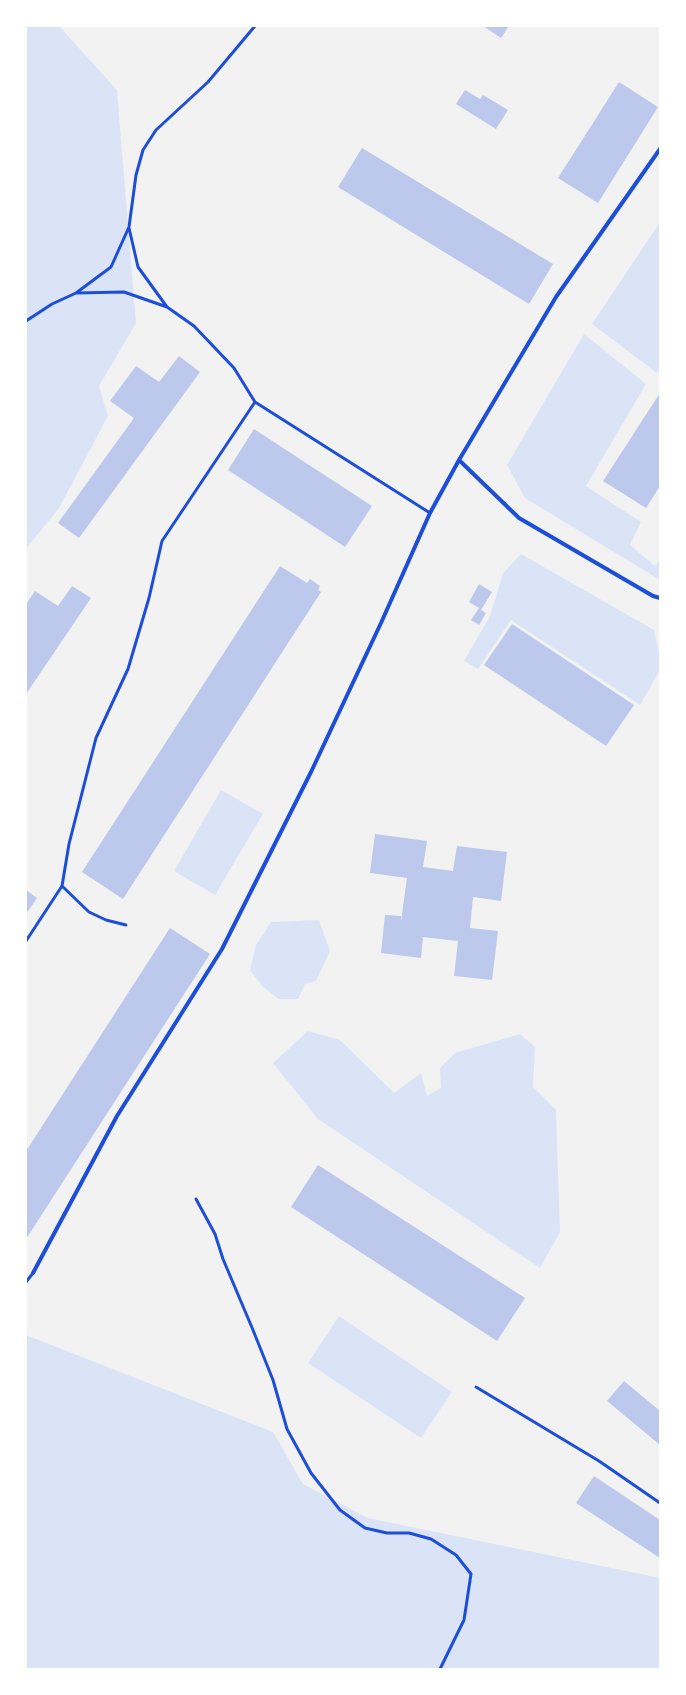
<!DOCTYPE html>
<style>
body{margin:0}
#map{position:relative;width:686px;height:1695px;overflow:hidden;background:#f2f2f2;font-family:Merriweather,serif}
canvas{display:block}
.frame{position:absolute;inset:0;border:27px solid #fff;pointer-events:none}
</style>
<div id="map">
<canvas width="686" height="1695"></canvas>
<div class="frame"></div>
</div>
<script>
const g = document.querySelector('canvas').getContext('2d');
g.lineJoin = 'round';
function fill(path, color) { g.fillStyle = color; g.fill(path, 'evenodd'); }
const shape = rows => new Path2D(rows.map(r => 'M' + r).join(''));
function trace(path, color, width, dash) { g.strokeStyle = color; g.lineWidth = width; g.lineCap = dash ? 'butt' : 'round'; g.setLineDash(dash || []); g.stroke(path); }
fill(shape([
 [26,26,59,26,117,90,136,323,99,386,108,416,59,508,26,549],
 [660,222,660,368,657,373,592,324],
 [584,334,646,384,586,486,641,522,630,545,655,566,660,560,660,580,525,498,507,465],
 [521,554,654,630,660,658,660,670,640,705,511,620,478,669,464,661,490,616,503,573],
 [221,790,263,814,215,895,174,871],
 [319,920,330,951,316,981,305,984,298,999,279,999,263,987,250,970,256,945,271,922],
 [308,1031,340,1040,394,1093,421,1073,427,1096,441,1088,440,1068,455,1053,520,1034,535,1047,533,1087,556,1110,560,1232,540,1268,318,1119,273,1063],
 [339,1316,452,1392,421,1438,308,1363],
 [26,1335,273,1432,303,1484,368,1518,660,1578,660,1669,26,1669]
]), '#dbe4f7');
fill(shape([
 [483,26,509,26,501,38],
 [619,82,658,107,598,203,558,178],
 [465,90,480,99,483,95,508,110,496,129,456,104],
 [362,148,553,264,529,304,338,187],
 [179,356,200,372,79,538,58,523,134,418,110,401,136,366,159,382],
 [660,393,660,486,646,508,603,481],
 [254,429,372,506,345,547,228,470],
 [280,566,307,583,310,579,320,586,318,590,321,592,123,899,82,872],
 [479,584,492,592,481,610,486,613,479,625,471,620,479,608,469,602],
 [72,586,91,598,26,694,26,604,35,591,58,606],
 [512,624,634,705,606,746,484,665],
 [375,834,427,841,423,867,453,871,457,846,507,852,501,901,473,897,470,928,498,931,492,980,454,976,458,941,423,937,421,958,381,953,385,915,401,916,401,921,407,878,370,873],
 [26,890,37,898,26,914],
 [170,928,210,954,26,1239,26,1151],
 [318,1165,525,1298,497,1341,291,1207],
 [624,1381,660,1411,660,1445,607,1401],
 [594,1476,660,1520,660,1558,576,1503]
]), '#bdc9ec');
trace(shape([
 [129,228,138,267,167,307],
 [26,321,52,304,76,293,111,267,129,227,136,175,143,150,156,130,208,82,255,26],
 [255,402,430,513],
 [62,886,89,912,106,920,126,925],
 [26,941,62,886,69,844,96,738,128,669,149,598,162,541,255,402,234,368,194,326,167,307,124,292,76,293],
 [196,1199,215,1234,223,1259,253,1330,273,1380,287,1429,311,1473,340,1510,365,1528,387,1533,409,1533,431,1539,456,1555,471,1574,464,1620,440,1669],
 [26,1282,33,1273],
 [476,1387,599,1461,660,1503]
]), '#1d4ed8', 3);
trace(shape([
 [459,460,519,518,653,596,660,598],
 [33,1273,117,1116,222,949,311,772,381,623,430,513,459,460,556,297,660,149]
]), '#1d4ed8', 4);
</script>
